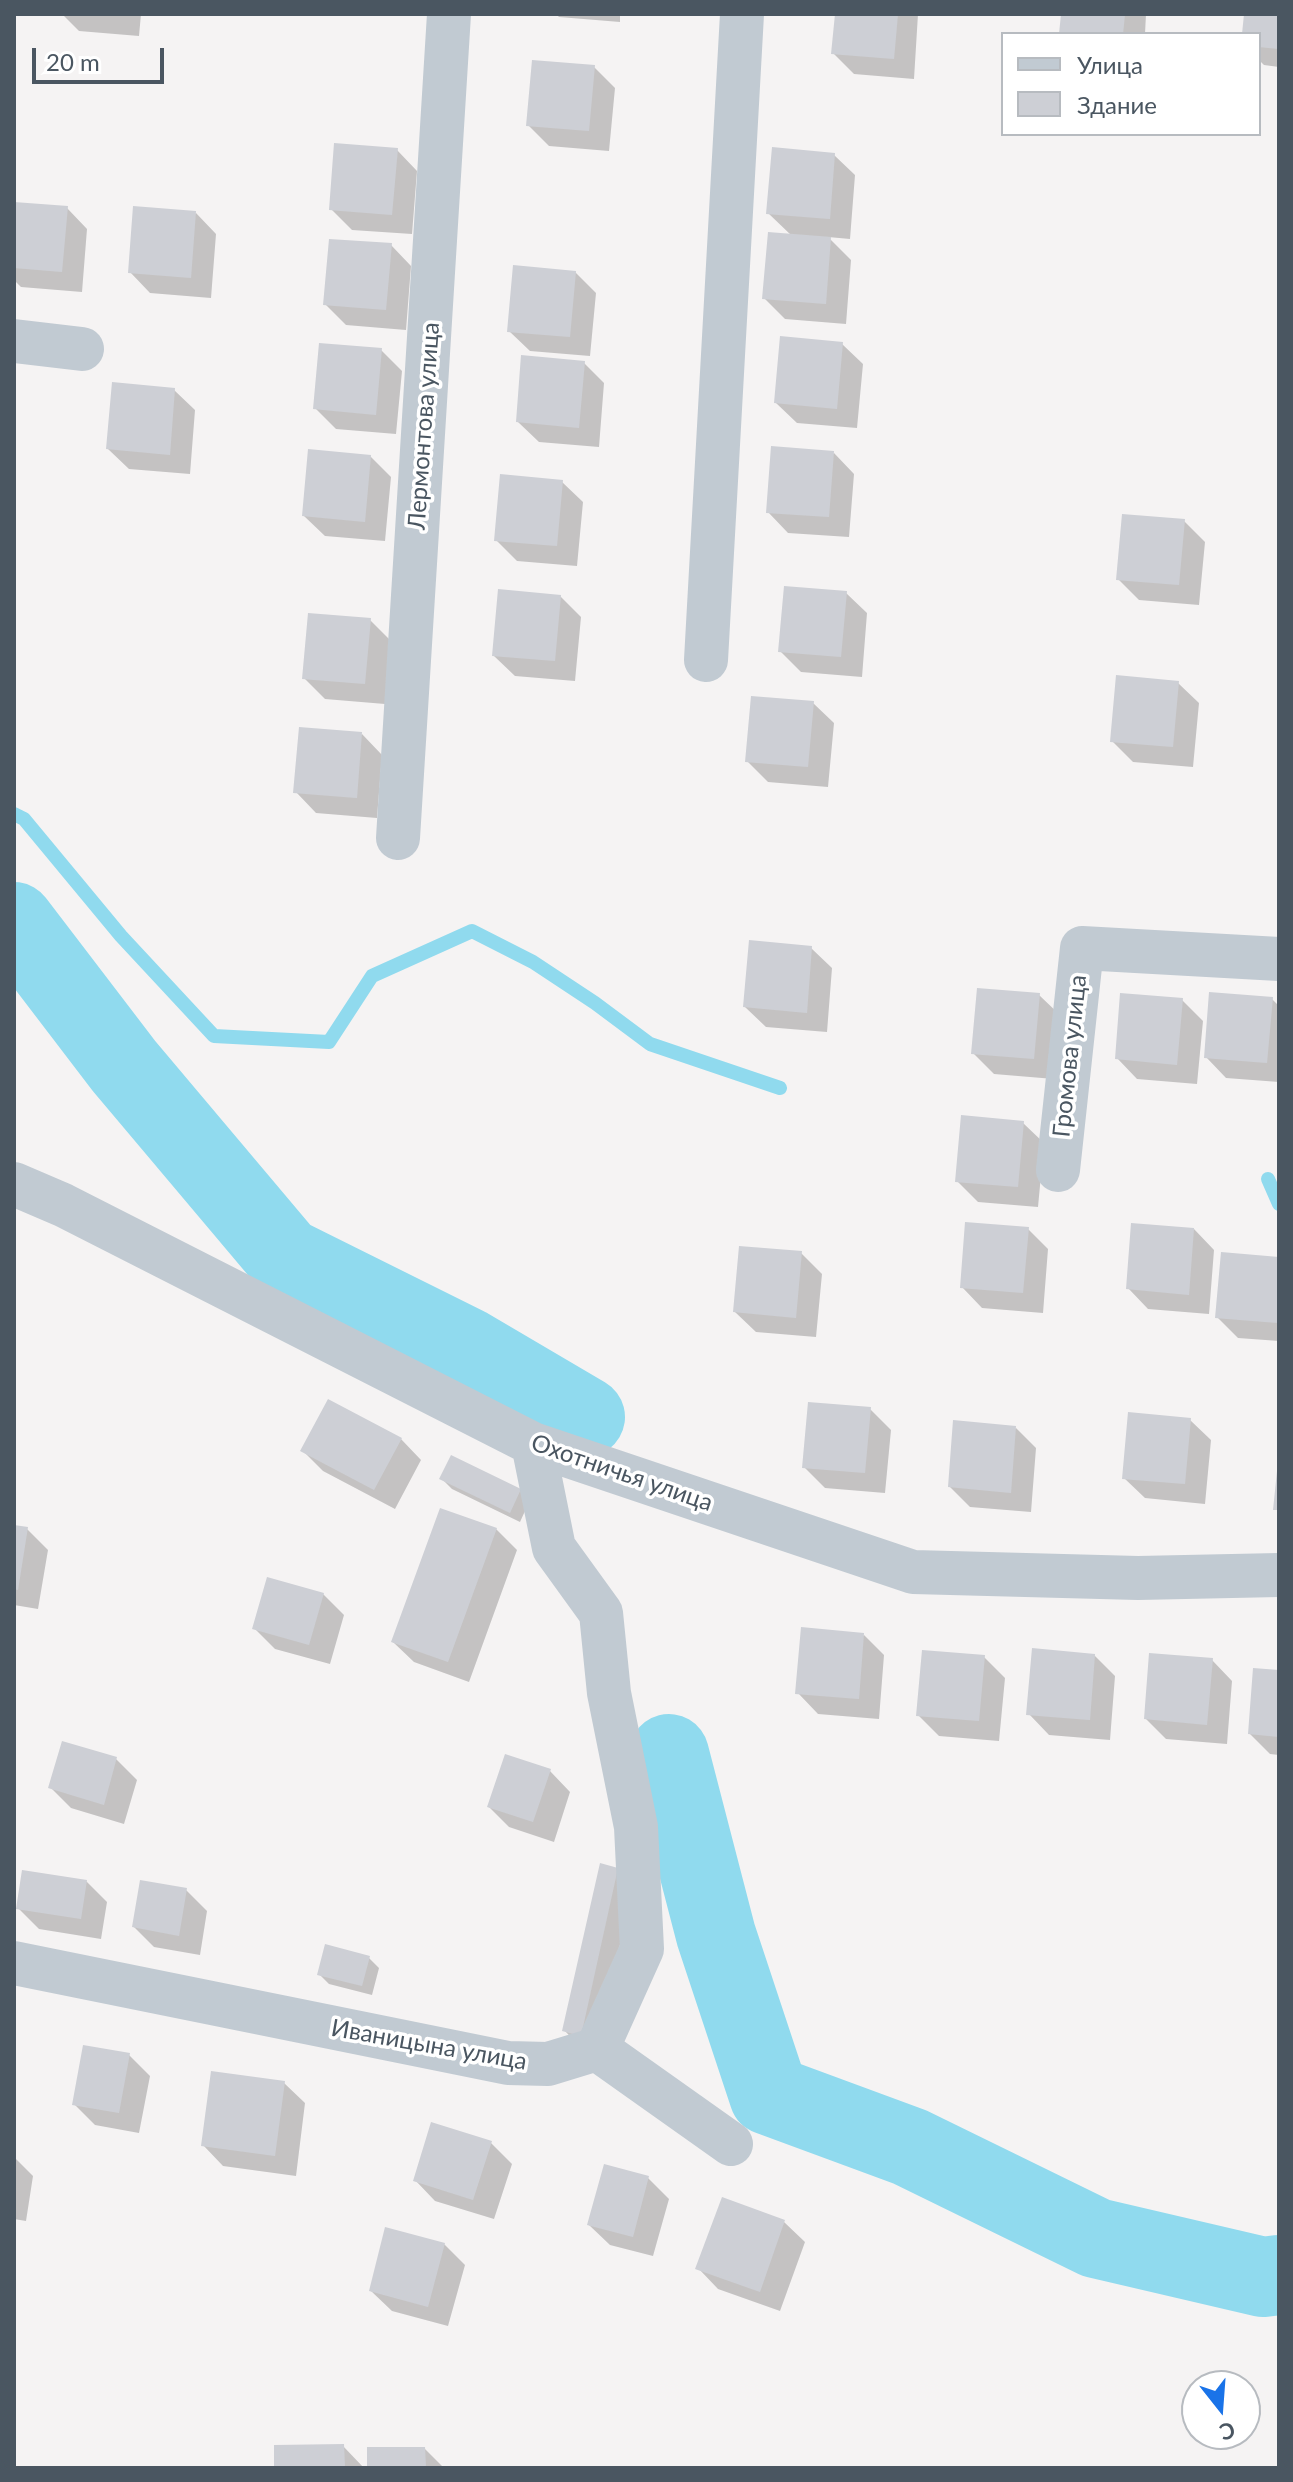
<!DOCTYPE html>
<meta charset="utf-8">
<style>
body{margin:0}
#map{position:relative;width:1293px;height:2482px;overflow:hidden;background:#f5f3f3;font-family:Lato,sans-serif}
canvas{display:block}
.frame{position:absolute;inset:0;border:16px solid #4a5661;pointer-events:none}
.legend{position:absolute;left:1001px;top:32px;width:260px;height:104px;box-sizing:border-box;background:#fff;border:2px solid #b7bbc0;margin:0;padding:10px 14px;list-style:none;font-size:24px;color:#4a5661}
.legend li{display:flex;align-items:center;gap:16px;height:40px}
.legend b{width:40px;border:2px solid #b7bbc0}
.north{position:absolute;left:1181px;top:2370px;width:80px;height:80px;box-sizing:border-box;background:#fff;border:2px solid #b7bbc0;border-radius:50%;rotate:163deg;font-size:22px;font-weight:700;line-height:32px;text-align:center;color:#4a5661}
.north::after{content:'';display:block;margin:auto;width:28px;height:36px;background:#1a73e8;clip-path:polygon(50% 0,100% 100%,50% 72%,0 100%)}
.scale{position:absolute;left:32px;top:48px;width:132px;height:36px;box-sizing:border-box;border:4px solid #4a5661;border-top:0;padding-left:10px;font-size:24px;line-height:28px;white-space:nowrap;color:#4a5661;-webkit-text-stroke:6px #fff;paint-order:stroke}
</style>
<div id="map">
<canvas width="1293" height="2482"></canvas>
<div class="frame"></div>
<ul class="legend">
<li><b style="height:10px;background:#c1cad2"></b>Улица</li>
<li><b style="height:22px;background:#cdcfd5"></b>Здание</li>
</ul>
<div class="north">С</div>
<div class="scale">20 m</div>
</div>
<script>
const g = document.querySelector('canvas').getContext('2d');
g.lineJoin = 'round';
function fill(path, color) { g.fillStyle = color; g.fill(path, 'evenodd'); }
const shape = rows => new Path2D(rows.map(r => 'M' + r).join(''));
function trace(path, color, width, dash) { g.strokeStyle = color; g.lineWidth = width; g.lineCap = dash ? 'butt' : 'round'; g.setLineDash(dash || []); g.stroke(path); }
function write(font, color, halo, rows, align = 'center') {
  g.font = font + ' Lato,sans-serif'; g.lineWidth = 7; g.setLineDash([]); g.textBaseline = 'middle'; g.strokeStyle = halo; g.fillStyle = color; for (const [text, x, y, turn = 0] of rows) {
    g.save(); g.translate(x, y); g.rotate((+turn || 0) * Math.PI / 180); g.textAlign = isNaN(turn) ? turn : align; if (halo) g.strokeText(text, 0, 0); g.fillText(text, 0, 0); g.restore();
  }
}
fill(shape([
 [62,14,141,14,139,36,79,31],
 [556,14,620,14,620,22,559,17],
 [837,14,918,14,914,79,854,74,833,53],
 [1063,14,1146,14,1145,34,1061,34],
 [1246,14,1279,14,1279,67,1264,65,1259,60,1259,34,1244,34],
 [594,67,615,88,609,151,549,146,528,125],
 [397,150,417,171,412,234,352,230,331,209],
 [834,155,855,175,850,239,828,237,851,260,846,324,785,319,764,298,792,236,768,213],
 [14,204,67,208,87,229,82,292,21,287,14,280],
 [196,213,216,234,211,298,150,293,130,272],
 [391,245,411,266,406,330,346,325,325,304],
 [575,272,596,293,590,356,530,351,509,331],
 [842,344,863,364,857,428,797,423,776,403],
 [381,350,402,371,396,434,336,429,315,408],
 [584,363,604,383,599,447,539,442,518,422],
 [174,390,195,410,190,474,129,469,108,449],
 [834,453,854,474,849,537,788,533,768,512],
 [370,456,391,477,385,541,325,536,304,516],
 [562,482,583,502,577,566,517,561,496,540],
 [1184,521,1205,542,1199,605,1139,600,1118,579],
 [846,593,867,613,862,677,801,672,780,651],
 [560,596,581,617,575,681,515,676,494,656],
 [370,620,391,641,385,704,325,699,304,678],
 [1178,683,1199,703,1193,767,1133,762,1112,741],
 [813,703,834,723,828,787,768,782,747,761],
 [362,734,382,755,377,818,316,813,296,792],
 [811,948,832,968,827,1032,766,1027,745,1007],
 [1039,995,1060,1015,1054,1079,994,1074,973,1053],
 [1272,999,1279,1006,1279,1082,1226,1078,1206,1057],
 [1182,1000,1203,1021,1197,1084,1137,1079,1117,1058],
 [1023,1123,1044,1143,1038,1207,978,1202,957,1181],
 [1028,1229,1048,1249,1043,1313,982,1308,962,1287],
 [1194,1229,1214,1250,1209,1314,1148,1309,1128,1288],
 [801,1253,822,1274,816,1337,756,1332,735,1312],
 [1222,1254,1279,1259,1279,1341,1238,1338,1217,1317],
 [870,1409,891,1430,885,1493,825,1488,804,1467],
 [1190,1420,1211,1440,1205,1504,1145,1498,1124,1478],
 [1016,1428,1036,1448,1031,1512,970,1507,950,1487],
 [401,1439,421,1460,395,1509,323,1471,303,1451],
 [442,1479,520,1490,530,1500,520,1522,452,1489],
 [14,1527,27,1529,48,1550,38,1609,14,1605],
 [496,1529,517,1550,469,1682,414,1662,393,1642],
 [323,1594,344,1615,330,1664,275,1649,255,1629],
 [864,1635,884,1655,879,1719,818,1714,798,1693],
 [1094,1655,1115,1676,1110,1740,1049,1735,1029,1714],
 [984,1657,1005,1678,999,1741,939,1736,918,1715],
 [1212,1660,1232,1681,1227,1744,1166,1739,1146,1719],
 [1279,1672,1279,1755,1270,1754,1250,1734],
 [116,1759,137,1780,124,1824,71,1808,51,1788],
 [550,1771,570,1792,554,1842,509,1827,489,1807],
 [617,1870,638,1890,585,2052,565,2031],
 [86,1881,107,1902,101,1939,39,1929,18,1908],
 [186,1890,207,1911,200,1955,154,1947,134,1927],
 [369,1958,379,1968,372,1995,329,1984,319,1974],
 [129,2055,150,2076,139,2133,95,2125,74,2104],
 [284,2083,305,2103,296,2176,223,2166,203,2145],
 [491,2143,512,2164,494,2219,435,2201,415,2180],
 [14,2157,33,2176,26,2221,14,2219],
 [648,2178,669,2199,653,2256,610,2245,589,2225],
 [784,2222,805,2242,780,2311,718,2289,698,2268],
 [444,2244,465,2265,448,2326,392,2311,371,2291],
 [343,2446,364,2468,276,2468],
 [425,2449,444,2468,369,2468]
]), '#0003');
trace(shape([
 [14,814,24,819,121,936,214,1036,329,1042,372,976,472,931,533,962,595,1003,650,1044,780,1088],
 [1268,1179,1279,1204]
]), '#90daee', 14);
trace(shape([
 [14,922,124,1066,285,1257,466,1347,585,1417],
 [669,1754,716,1935,769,2095,910,2147,1096,2238,1263,2277,1279,2275]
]), '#90daee', 80);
fill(shape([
 [835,14,898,14,894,59,831,54],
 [1061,14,1125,14,1123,34,1059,34],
 [1244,14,1279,14,1279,49,1259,47,1259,34,1242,34],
 [532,60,595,65,589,131,526,126],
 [334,143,398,148,392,215,329,210],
 [772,147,835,153,830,219,766,214],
 [14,202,68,206,62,272,14,268],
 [133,206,196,211,191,278,128,273],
 [768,232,831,237,826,304,762,299],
 [329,239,392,243,386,310,323,305],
 [513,265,576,271,570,337,507,332],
 [780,336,843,342,837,409,774,403],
 [319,343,382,348,376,415,313,409],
 [521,355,585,361,579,428,516,422],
 [112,382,175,388,170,455,106,449],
 [771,446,834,451,829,517,766,513],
 [308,449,371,455,365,522,302,516],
 [500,474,563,480,557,546,494,541],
 [1122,514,1185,519,1179,585,1116,580],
 [784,586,847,591,841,657,778,652],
 [498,589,561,595,555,661,492,656],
 [308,613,371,618,365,684,302,679],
 [1116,675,1179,681,1173,747,1110,742],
 [751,696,814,701,808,767,745,762],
 [299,727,362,732,357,798,293,793],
 [749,940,812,946,807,1013,743,1007],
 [977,988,1040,993,1034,1059,971,1054],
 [1209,992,1273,997,1267,1063,1204,1058],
 [1120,993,1183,998,1177,1065,1115,1059],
 [961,1115,1024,1121,1018,1187,955,1182],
 [965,1222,1029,1227,1023,1293,960,1288],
 [1131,1223,1194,1228,1189,1295,1126,1289],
 [739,1246,802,1251,796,1318,733,1312],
 [1221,1252,1279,1257,1278,1323,1215,1318],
 [328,1399,402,1438,374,1490,300,1451],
 [808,1402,871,1407,865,1473,802,1468],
 [1128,1412,1191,1418,1185,1484,1122,1479],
 [953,1420,1016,1426,1011,1493,948,1487],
 [451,1455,521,1489,510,1513,439,1479],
 [1277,1471,1279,1471,1279,1510,1273,1510],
 [440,1508,497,1528,448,1662,391,1642],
 [14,1525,28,1527,18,1590,14,1589],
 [267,1577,324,1593,309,1645,252,1629],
 [801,1627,864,1633,859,1699,795,1694],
 [1032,1648,1095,1654,1090,1720,1026,1715],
 [922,1650,985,1655,979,1721,916,1716],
 [1149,1653,1213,1658,1207,1725,1144,1719],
 [1253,1668,1279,1670,1279,1737,1248,1734],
 [62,1741,117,1757,104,1805,48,1788],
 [505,1754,551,1769,533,1822,487,1807],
 [600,1863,618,1868,581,2036,562,2031],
 [22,1870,87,1880,81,1919,16,1909],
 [140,1880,187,1888,179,1936,132,1927],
 [325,1944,370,1956,362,1986,317,1975],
 [83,2045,130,2053,119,2113,72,2105],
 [211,2071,285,2081,275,2156,201,2146],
 [431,2122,492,2141,473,2200,413,2181],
 [604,2164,649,2176,633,2237,587,2225],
 [722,2197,785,2220,760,2292,695,2269],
 [385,2227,445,2243,428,2307,369,2291],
 [344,2444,345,2468,274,2468,274,2445],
 [367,2447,425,2447,426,2468,367,2468]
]), '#cdcfd5');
trace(shape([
 [14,341,82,349],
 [706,660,742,14],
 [398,838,449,14],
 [1058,1170,1082,948,1279,959],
 [14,1184,63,1205,533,1444,913,1572,1138,1578,1279,1575],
 [14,1963,508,2063,548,2064,597,2049,642,1949,636,1827,609,1693,601,1613,554,1548,533,1444],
 [597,2049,731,2144]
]), '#c1cad2', 44);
write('24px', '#4a5661', '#fff', [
 ["Лермонтова улица",424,426,-86],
 ["Громова улица",1070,1056,-84],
 ["Охотничья улица",622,1473,19],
 ["Иваницына улица",429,2045,10]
]);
</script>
